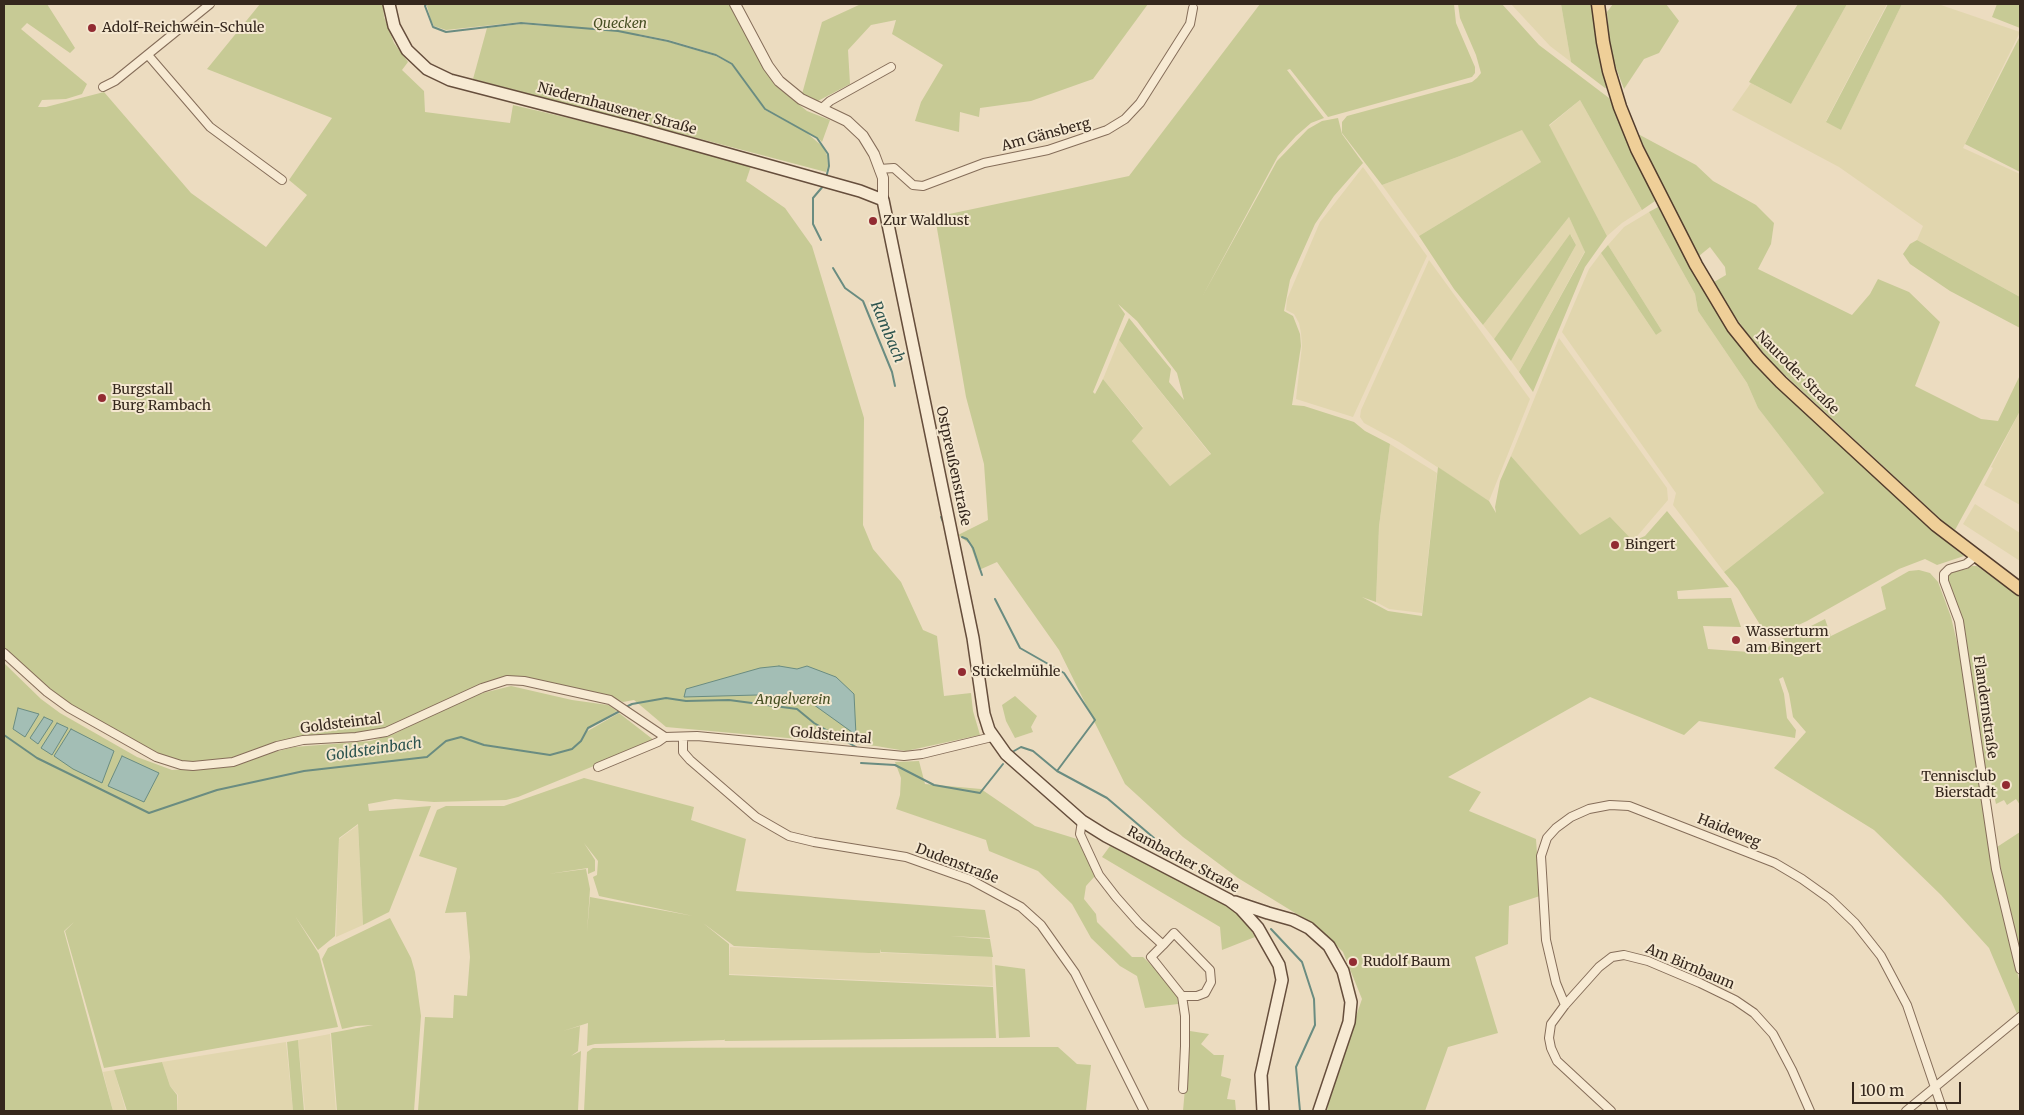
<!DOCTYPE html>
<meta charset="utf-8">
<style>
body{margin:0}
#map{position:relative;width:2024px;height:1115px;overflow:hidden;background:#ecdcc0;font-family:Merriweather,serif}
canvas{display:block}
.frame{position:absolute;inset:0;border:5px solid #35271d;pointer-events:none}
.scale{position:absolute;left:1852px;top:1082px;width:109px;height:22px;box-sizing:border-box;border:2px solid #35271d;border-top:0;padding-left:6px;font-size:15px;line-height:18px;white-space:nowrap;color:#35271d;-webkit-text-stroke:4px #f4e7cf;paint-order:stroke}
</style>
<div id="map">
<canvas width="2024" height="1115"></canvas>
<div class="frame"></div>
<div class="scale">100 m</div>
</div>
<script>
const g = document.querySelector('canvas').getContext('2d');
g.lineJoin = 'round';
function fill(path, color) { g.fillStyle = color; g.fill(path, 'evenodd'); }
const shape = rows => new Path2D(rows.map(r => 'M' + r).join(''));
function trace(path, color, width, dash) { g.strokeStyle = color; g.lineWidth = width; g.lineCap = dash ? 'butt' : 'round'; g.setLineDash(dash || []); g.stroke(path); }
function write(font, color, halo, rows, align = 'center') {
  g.font = font + ' Merriweather,serif'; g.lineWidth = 4; g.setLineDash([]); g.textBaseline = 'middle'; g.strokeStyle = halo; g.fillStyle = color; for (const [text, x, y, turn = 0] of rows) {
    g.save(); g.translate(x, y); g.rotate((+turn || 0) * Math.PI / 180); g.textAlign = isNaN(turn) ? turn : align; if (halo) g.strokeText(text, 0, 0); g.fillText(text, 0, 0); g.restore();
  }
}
fill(shape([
 [1511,4,1561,4,1571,62,1550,46],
 [1847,4,1887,4,1826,121,1841,130,1902,4,1938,4,2020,32,1963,148,2020,174,2020,297,1917,240,1923,226,1839,167,1732,110,1751,83,1791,104],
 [1580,100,1642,210,1622,223,1607,236,1549,126],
 [1522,129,1541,162,1419,236,1382,185,1460,156],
 [1363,167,1427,256,1353,417,1296,399,1302,346,1301,333,1299,323,1294,314,1286,310,1287,299,1320,222],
 [1649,212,1695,294,1698,311,1747,383,1758,408,1824,493,1724,572,1673,505,1676,493,1562,332,1589,269,1601,253,1656,335,1662,331,1608,245,1624,227],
 [1569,217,1585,251,1519,372,1511,361,1576,245,1571,235,1494,339,1483,325],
 [1429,260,1530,399,1489,501,1399,442,1364,423,1360,417,1361,410],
 [1559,338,1667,488,1668,500,1633,541,1580,536,1511,456],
 [1119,340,1211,455,1170,486,1132,441,1143,427,1103,379],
 [2020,411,2020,505,1984,485,1993,468,1991,467],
 [1390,444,1437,473,1422,613,1389,609,1376,602,1379,526],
 [1975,504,2020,533,2020,561,1963,524],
 [358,825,363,925,336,937,339,839],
 [730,947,992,957,993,986,729,974],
 [330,1034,336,1111,305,1111,298,1040],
 [286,1042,293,1111,177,1111,178,1095,170,1086,162,1062],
 [114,1070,126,1111,113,1111,103,1072]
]), '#e1d6ae');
fill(shape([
 [4,4,47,4,75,48,70,53,27,23,21,29,87,84,82,94,66,99,42,100,38,107,46,107,104,92,191,193,266,247,307,195,289,180,332,118,207,69,260,4,383,4,384,17,394,43,408,62,402,70,424,91,425,112,510,123,513,105,641,135,751,166,746,181,785,208,812,246,864,418,863,525,873,549,901,582,923,630,937,636,944,696,971,693,973,711,980,735,906,751,876,746,666,727,634,700,623,702,607,695,524,677,509,677,480,685,390,727,357,733,303,736,276,742,225,760,187,763,158,755,71,705,38,681,4,649],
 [428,4,729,4,766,71,776,86,807,111,830,120,822,142,818,138,765,109,732,64,716,54,669,40,638,34,638,36,669,42,716,56,732,65,765,110,806,132,823,147,827,155,828,166,826,172,473,79,487,28,521,24,545,26,546,24,521,22,446,30,434,26,431,20,427,6],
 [861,4,1019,4,1026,5,1032,4,1148,4,1093,79,1031,101,980,108,979,117,960,112,959,132,915,121,921,102,943,65,892,34,896,20,871,25,848,50,850,84,816,102,802,94,822,22],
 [1260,4,1454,4,1456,23,1475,67,1475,73,1472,77,1328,117,1290,69,1287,70,1324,118,1311,123,1296,136,1278,156,1202,297,1277,161,1308,129,1322,121,1338,118,1342,134,1363,163,1334,196,1315,224,1290,280,1284,311,1293,316,1300,334,1301,346,1292,405,1304,406,1354,422,1365,431,1390,444,1379,526,1376,602,1362,597,1388,611,1422,616,1438,467,1489,501,1496,513,1495,507,1500,481,1511,456,1580,535,1610,517,1633,541,1645,536,1667,511,1729,587,1677,591,1678,599,1731,598,1741,627,1703,626,1708,649,1762,653,1774,642,1797,633,1825,619,1831,636,1886,609,1881,587,1909,571,1919,570,1930,573,1938,582,1951,617,1960,655,1993,870,2020,984,2020,1012,2017,1014,1989,948,1941,895,1874,830,1774,768,1806,732,1793,717,1789,694,1783,677,1779,679,1784,694,1787,718,1796,730,1795,738,1699,721,1684,735,1590,697,1448,777,1481,792,1469,811,1536,839,1540,896,1509,906,1508,944,1475,957,1498,1033,1448,1047,1425,1111,1327,1111,1329,1094,1362,999,1343,952,1318,927,1238,878,1183,837,1125,784,1059,650,997,562,979,570,970,544,958,535,988,520,984,464,966,397,935,217,1129,176],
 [1118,304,1137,321,1177,373,1184,400,1169,382,1171,369,1129,318,1119,340,1211,454,1170,486,1132,441,1143,428,1103,379,1095,394,1093,392,1125,314],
 [1458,4,1502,4,1539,45,1609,98,1655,201,1642,210,1580,100,1549,125,1607,236,1585,267,1533,392,1519,372,1585,252,1569,217,1483,325,1454,289,1419,236,1541,162,1522,130,1460,156,1382,185,1342,133,1342,122,1347,116,1472,82,1477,78,1481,73,1476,55,1460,18],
 [1561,4,1592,4,1608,87,1605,88,1571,62],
 [1613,4,1666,4,1679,21,1659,53,1644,59,1624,89,1610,52,1607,12],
 [1798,4,1847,4,1791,104,1749,82],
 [1888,4,1902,4,1841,130,1826,122],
 [1997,4,2020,4,2020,28,1992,17],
 [2020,36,2020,172,1965,144],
 [1638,134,1696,165,1713,181,1756,205,1774,223,1771,244,1758,269,1852,315,1870,294,1878,279,1909,292,1940,322,1915,386,1981,419,1998,421,2020,375,2020,411,1955,530,1950,528,1772,363,1747,333,1725,303,1714,282,1726,275,1725,267,1710,247,1699,256,1686,233],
 [1658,207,1720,317,1742,348,1770,380,1944,540,1964,556,1937,565,1925,559,1899,569,1807,621,1775,636,1767,636,1738,589,1724,572,1824,493,1758,408,1747,383,1698,311,1695,294,1649,212],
 [1570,234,1576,245,1511,361,1494,339],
 [1917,240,2020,297,2020,328,1950,291,1910,264,1903,254,1910,244],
 [1608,245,1662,331,1656,335,1601,253],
 [1972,566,1977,566,2020,597,2020,805,2016,799,2007,805,2004,800,1996,804,1989,772,1986,774,1964,624,1949,582,1949,575,1952,572,1967,569],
 [4,663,41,699,60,713,137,757,172,770,229,767,258,756,294,747,371,741,396,733,447,707,479,694,511,686,572,700,608,705,617,711,588,728,586,732,619,713,655,741,518,797,506,800,434,802,395,799,368,804,369,811,431,806,389,912,363,925,358,824,339,838,335,936,318,950,295,916,319,954,338,1027,104,1068,65,931,74,922,64,931,113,1111,4,1111],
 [1015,696,1037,716,1031,727,1033,732,1015,738,1006,721,1002,705],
 [919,761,925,784,981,789,1035,826,1077,839,1095,876,1086,886,1084,899,1096,914,1097,922,1132,957,1143,957,1163,976,1177,995,1178,1004,1145,1008,1137,976,1120,966,1091,938,1072,904,1038,871,989,851,986,840,896,809,900,795,901,778,895,762],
 [584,778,694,807,691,820,746,839,736,891,985,910,990,938,950,936,990,939,993,957,881,952,881,949,880,953,869,953,734,946,703,923,729,944,729,975,993,987,996,1038,725,1041,724,1039,724,1040,595,1044,587,1046,588,1023,563,1031,580,1026,578,1051,571,1056,581,1051,578,1111,418,1111,425,1017,453,1018,454,995,467,996,470,957,466,912,445,913,457,868,419,856,437,810,446,806,504,806],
 [584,843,598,861,597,875,593,877,599,896,693,916,590,897,587,932,590,889,586,869,548,874,588,868,588,874,595,871,595,860],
 [2020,832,2020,955,2008,907,1997,847],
 [1110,846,1217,898,1234,909,1245,920,1255,937,1222,950,1220,927,1102,857],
 [390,918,411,958,415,972,421,1016,414,1111,337,1111,331,1033,373,1025,356,1026,342,1029,322,959,328,948],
 [995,965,1025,969,1030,1037,999,1038],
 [1190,1031,1209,1034,1201,1044,1214,1055,1224,1055,1221,1076,1231,1079,1227,1099,1235,1100,1236,1111,1183,1111],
 [298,1040,304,1111,293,1111,287,1042],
 [1001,1047,1058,1047,1077,1064,1091,1065,1086,1111,584,1111,587,1052,593,1048],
 [162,1062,170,1086,177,1095,177,1111,127,1111,114,1070]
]), '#c7ca95');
const water = shape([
 [779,666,797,669,807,666,836,677,854,694,856,735,803,697,757,695,684,697,686,689,760,668,779,666],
 [18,708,39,714,25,737,13,729,18,708],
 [44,717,53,721,38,744,30,738,44,717],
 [57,723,68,728,52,755,41,748,57,723],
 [71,729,114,751,102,783,73,769,54,756,71,729],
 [122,756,159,773,144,802,108,786,122,756]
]);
fill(water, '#a3beb5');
trace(water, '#6a8c81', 1);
trace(shape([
 [426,4,425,6,433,27,446,32,521,23,618,31,668,41,716,55,732,64,765,109,817,138,828,154,829,166,826,178],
 [821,240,813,224,813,198,824,185],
 [833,268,845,288,863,301,892,372,895,386],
 [941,517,943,522],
 [962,537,967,539,973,548,982,575],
 [995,599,1020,648,1064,673,1095,720,1057,771],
 [626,707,632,704,666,698,686,701,729,700,797,709,814,723,856,747],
 [4,735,37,758,149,813,217,790,304,771,427,757,446,741,461,737,484,745,550,755,572,749,581,741,588,728,620,711],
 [1014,751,1021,747,1033,751,1057,771,1107,798,1154,838],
 [861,763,895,765,934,785,980,793,1003,764],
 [1271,929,1302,962,1314,999,1315,1025,1296,1067,1300,1111]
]), '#6a8c81', 2);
const minor = shape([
 [148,55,210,127,282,180],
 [103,87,115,81,210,4],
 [821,109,830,101,891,67],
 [879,169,894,168,913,185,923,186,984,163,1048,150,1107,130,1125,119,1140,103,1190,24,1193,8],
 [1976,556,1966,564,1949,569,1944,574,1944,581,1959,621,1996,869,2020,969],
 [4,653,47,692,69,708,156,757,181,765,193,766,233,762,277,746,303,740,356,737,386,732,482,688,507,680,524,681,610,700,665,737,697,736,904,756,922,754,992,737],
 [683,737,683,752,690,760,756,817,789,836,814,842,906,857,971,880,1021,907,1041,925,1075,973,1144,1111],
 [598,767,658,742,665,737],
 [1082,821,1080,834,1099,875,1116,897,1139,923,1163,945,1174,933,1210,970,1211,982,1205,993,1197,996,1182,996],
 [1163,945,1151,957,1182,996,1185,1016,1185,1046,1183,1089],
 [1565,1005,1556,983,1546,940,1541,856,1547,838,1556,828,1571,817,1589,809,1610,805,1629,806,1775,863,1802,879,1830,899,1855,923,1881,956,1907,1005,1943,1111],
 [1611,1111,1557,1061,1551,1048,1549,1038,1551,1024,1565,1005,1599,967,1612,957,1624,955,1648,961,1700,983,1735,1000,1754,1013,1773,1034,1792,1070,1810,1111],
 [1906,1111,2020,1017]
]);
const tertiary = shape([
 [735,4,768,66,779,81,801,99,847,121,863,136,874,154,883,178,883,200]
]);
const secondary = shape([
 [389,4,394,26,407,50,427,69,450,80,635,128,860,191,883,200,973,638,984,714,989,730,1006,754,1082,821,1106,836,1229,900,1241,909,1258,928,1279,965,1282,980,1261,1075,1263,1111],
 [1235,902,1268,913,1293,920,1309,928,1329,946,1343,971,1351,1002,1349,1022,1319,1111]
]);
const primary = shape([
 [1598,4,1603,42,1609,71,1620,107,1637,149,1696,265,1733,327,1758,358,1781,382,1936,525,2020,589]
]);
trace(minor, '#856d59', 10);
trace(tertiary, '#856d59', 12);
trace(secondary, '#664e3c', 14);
trace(primary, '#523c2d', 15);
trace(minor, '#f7ead3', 8);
trace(tertiary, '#f7ead3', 10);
trace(secondary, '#f7ead3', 11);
trace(primary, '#efcf98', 12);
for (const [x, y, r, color] of [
 [92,28,5,"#922b32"],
 [873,221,5,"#922b32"],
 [102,398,5,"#922b32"],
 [1615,545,5,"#922b32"],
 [1736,640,5,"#922b32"],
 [962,672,5,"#922b32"],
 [2006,785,5,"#922b32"],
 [1353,962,5,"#922b32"]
]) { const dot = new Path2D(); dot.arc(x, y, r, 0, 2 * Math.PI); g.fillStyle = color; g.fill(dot); trace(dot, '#f4e7cf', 2); }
write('italic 14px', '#485024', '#f4e7cf', [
 ["Quecken",620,24],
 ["Angelverein",793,700]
]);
write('14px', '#35271d', '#f4e7cf', [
 ["Adolf-Reichwein-Schule",102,28],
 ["Zur Waldlust",883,221],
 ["Burgstall",112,390],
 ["Burg Rambach",112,406],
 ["Bingert",1625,545],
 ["Wasserturm",1746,632],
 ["am Bingert",1746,648],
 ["Stickelmühle",972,672],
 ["Tennisclub",1996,777,"right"],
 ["Bierstadt",1996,793,"right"],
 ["Rudolf Baum",1363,962]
], 'left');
write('14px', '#35271d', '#f4e7cf', [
 ["Niedernhausener Straße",617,109,15],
 ["Am Gänsberg",1046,135,-15],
 ["Nauroder Straße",1797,373,45],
 ["Ostpreußenstraße",953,466,78],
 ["Flandernstraße",1985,707,82],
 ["Goldsteintal",341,724,-7],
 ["Goldsteintal",831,736,5],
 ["Haideweg",1729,831,22],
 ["Rambacher Straße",1183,860,28],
 ["Dudenstraße",957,864,21],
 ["Am Birnbaum",1690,967,23]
]);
write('italic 15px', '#2c544f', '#f4e7cf', [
 ["Rambach",887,332,67],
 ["Goldsteinbach",374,750,-8]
]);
</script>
